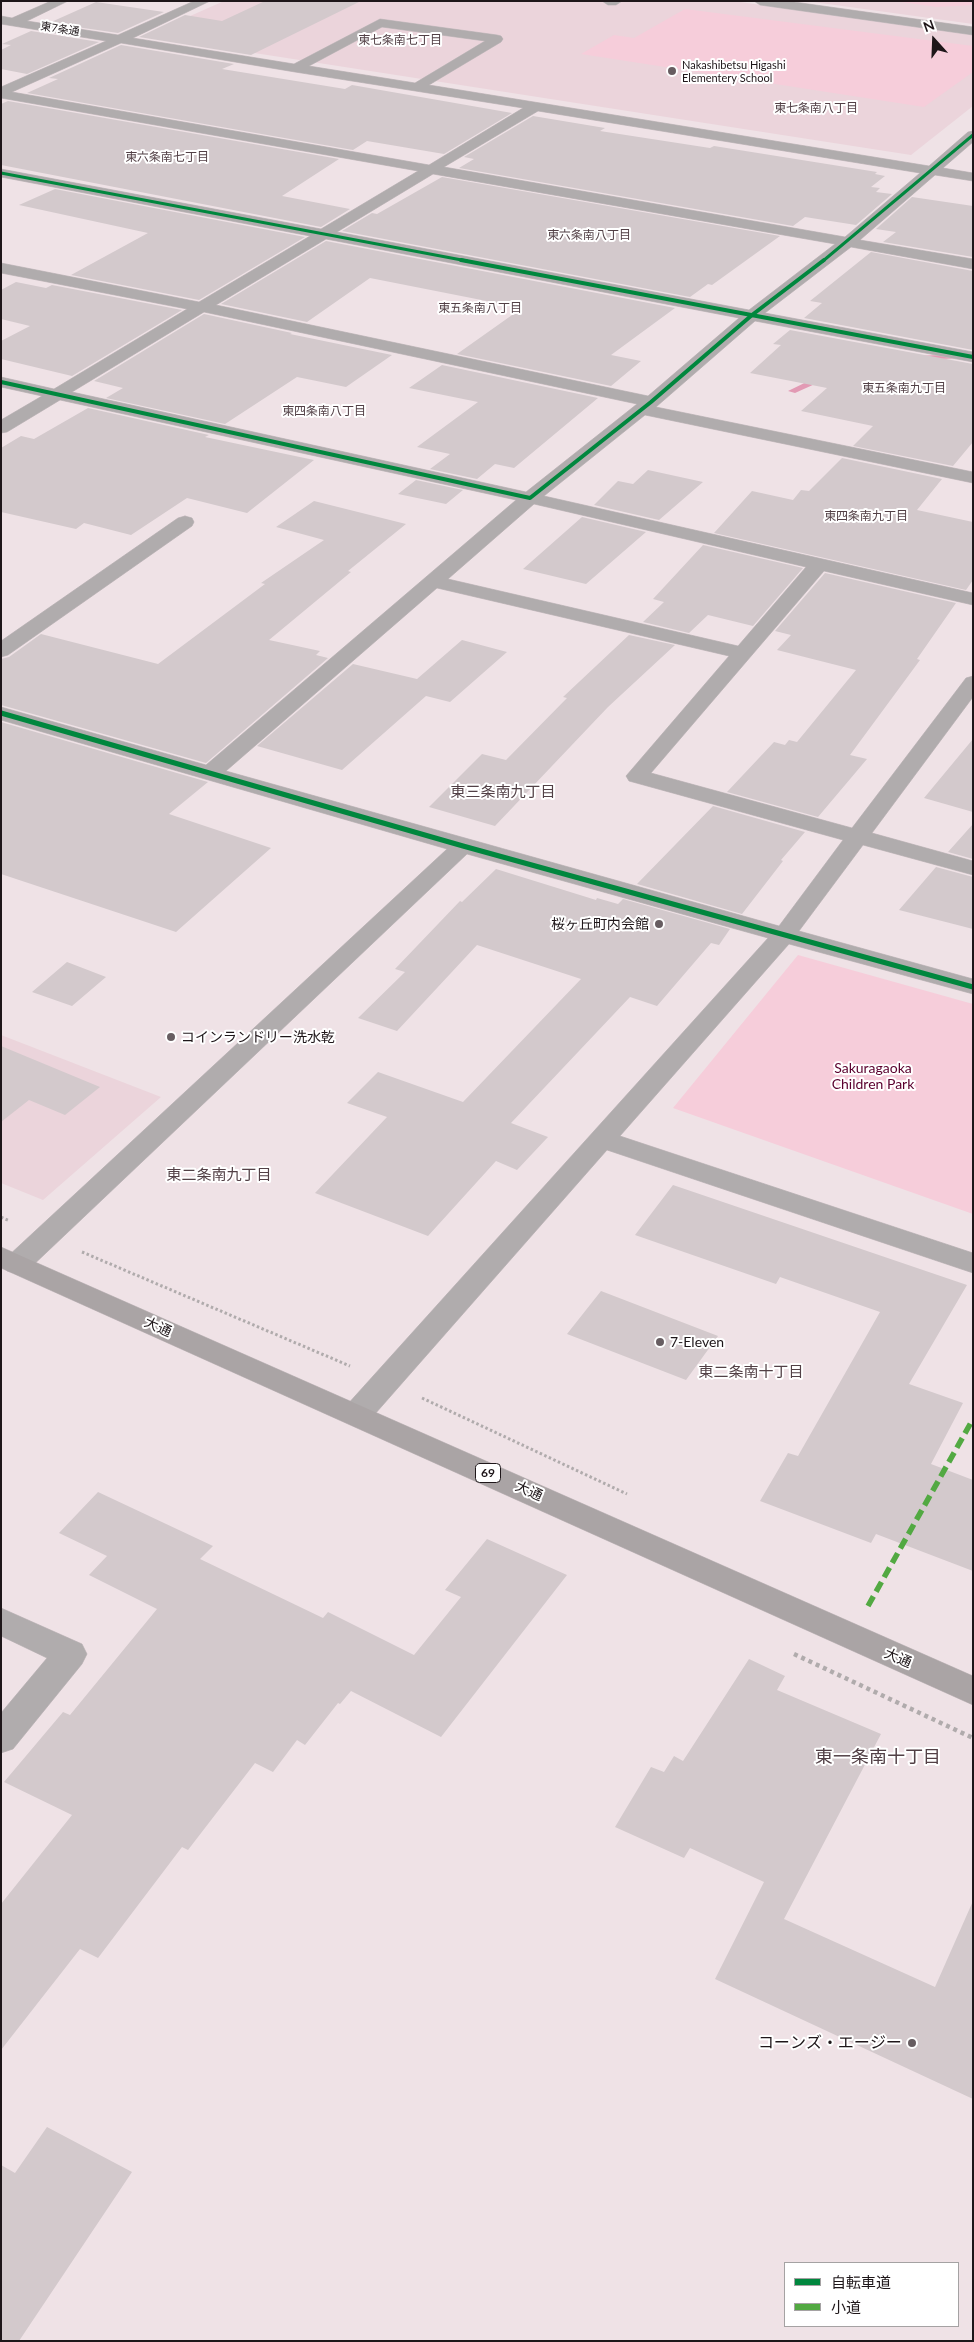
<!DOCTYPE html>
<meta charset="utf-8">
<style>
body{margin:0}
#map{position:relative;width:974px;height:2342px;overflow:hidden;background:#efe2e6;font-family:Lato,"Noto Sans JP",sans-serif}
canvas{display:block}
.frame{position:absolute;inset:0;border:2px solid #1e1619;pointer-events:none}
.legend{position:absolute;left:784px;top:2262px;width:175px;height:65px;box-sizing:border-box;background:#fff;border:1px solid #a5a2a3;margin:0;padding:6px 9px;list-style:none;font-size:15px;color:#1e1619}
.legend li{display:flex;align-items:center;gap:10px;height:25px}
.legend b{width:25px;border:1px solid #a5a2a3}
.north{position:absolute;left:909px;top:15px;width:50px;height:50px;-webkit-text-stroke:4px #fff;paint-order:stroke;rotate:340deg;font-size:14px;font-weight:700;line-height:20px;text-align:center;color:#1e1619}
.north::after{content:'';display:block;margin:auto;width:18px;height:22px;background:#1e1619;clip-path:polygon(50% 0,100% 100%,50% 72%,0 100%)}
</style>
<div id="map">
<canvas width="974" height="2342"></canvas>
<div class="frame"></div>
<ul class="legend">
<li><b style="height:6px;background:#00873e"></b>自転車道</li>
<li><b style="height:6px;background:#52a942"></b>小道</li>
</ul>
<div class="north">N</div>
</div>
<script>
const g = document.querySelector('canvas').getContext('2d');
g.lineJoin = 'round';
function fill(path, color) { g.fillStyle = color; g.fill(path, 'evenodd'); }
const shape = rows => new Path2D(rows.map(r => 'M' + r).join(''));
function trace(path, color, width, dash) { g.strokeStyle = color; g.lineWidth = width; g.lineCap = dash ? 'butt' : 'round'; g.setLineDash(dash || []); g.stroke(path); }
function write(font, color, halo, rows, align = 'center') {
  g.font = font + ' Lato,"Noto Sans JP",sans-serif'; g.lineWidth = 4; g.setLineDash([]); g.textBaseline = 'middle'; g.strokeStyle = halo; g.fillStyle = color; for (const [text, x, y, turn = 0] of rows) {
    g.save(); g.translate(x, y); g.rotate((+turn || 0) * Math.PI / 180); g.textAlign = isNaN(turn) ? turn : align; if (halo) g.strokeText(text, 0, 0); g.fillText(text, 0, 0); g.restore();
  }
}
fill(shape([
 [224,1,733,1,973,35,973,106,911,155,145,36],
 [806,1,973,1,973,24],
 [1,1035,161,1097,43,1200,1,1183]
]), '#ebd4db');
fill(shape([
 [894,1,973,1,973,5,937,7],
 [685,9,973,46,973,72,924,107,581,54,614,35,634,38],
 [798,955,973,1004,973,1214,673,1108]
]), '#f6cdda');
fill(shape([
 [961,354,965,356,964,358,917,360,913,358,917,356,961,354],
 [823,374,827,377,826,379,795,393,788,391,823,374]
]), '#e29ab4');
fill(shape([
 [265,1,361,1,251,55,139,37,185,15,222,21],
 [96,2,164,12,118,33,49,23],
 [31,31,99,42,27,74,1,69,1,50,11,45,2,44],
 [121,45,234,64,222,69,345,89,352,85,512,113,444,154,367,141,353,150,27,93,58,79,49,78],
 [8,101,339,159,282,196,350,209,321,227,1,165,1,104],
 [533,116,605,128,600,131,710,148,714,146,877,172,875,174,885,176,871,187,880,188,876,192,892,194,856,225,805,217,793,226,459,168,474,159,464,157],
 [442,177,780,236,712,285,708,284,690,297,342,231,372,213,377,214],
 [55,189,305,237,199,300,71,275,148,233,19,205],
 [912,197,973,206,973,257,883,242,896,232,876,229],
 [326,241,675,308,611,355,641,361,611,386,457,354,522,308,370,278,307,322,221,304],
 [871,252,973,271,973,350,804,318,822,303,810,301],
 [16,282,46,288,52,285,182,310,72,376,1,359,1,341,30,326,1,319,1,290],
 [204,314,292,333,290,334,392,355,346,387,297,377,225,424,106,398,123,388,94,381],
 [790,330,973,364,973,442,953,466,853,446,873,426,801,411,827,388,750,373,781,345,773,344],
 [442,365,598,398,514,468,495,464,477,479,430,469,450,454,417,447,478,402,409,388],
 [88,408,209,435,205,437,314,460,247,513,187,498,131,535,84,523,76,529,1,512,1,448,21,436,34,439],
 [842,458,942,479,917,510,973,522,973,580,966,590,714,533,752,491,793,500,801,490,809,491],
 [648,470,703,482,659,520,594,505,618,481,633,484],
 [416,480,463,490,446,504,398,494],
 [314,501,406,524,348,571,351,572,269,640,320,651,316,655,328,658,206,763,1,705,1,659,9,657,41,634,158,664,265,584,261,583,324,540,276,527],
 [582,517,646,532,586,584,523,569],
 [703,545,803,568,753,626,708,615,689,633,643,622,664,602,653,599],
 [825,573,956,603,917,659,920,660,850,755,867,759,818,817,727,792,774,742,785,745,789,740,797,742,856,670,777,650,791,635,775,631],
 [629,635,675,645,608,707,495,826,429,807,482,754,506,760,567,698,563,697],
 [462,640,507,652,450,702,426,696,342,770,257,746,353,664,417,679],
 [1,722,208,782,169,814,271,848,176,932,1,874],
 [973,739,973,812,924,798],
 [713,806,805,832,781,860,783,861,742,914,637,884],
 [973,824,973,859,948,852],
 [936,867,973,877,973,929,899,910],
 [496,869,596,900,597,898,618,904,623,899,730,929,719,945,711,943,657,1006,630,997,511,1123,548,1137,517,1170,496,1161,428,1236,315,1193,387,1117,347,1103,378,1072,463,1102,581,979,477,945,397,1031,358,1018,405,972,395,969,460,901,462,902],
 [67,962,106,977,72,1006,32,992],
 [1,1046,100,1087,65,1115,29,1100,1,1122],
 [673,1185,967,1285,909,1384,963,1403,931,1464,973,1480,973,1571,876,1534,871,1543,760,1501,788,1453,798,1456,880,1312,780,1277,776,1284,635,1235],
 [601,1291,718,1336,686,1380,567,1334],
 [98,1492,213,1546,200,1559,323,1618,328,1612,414,1655,461,1597,445,1590,487,1539,567,1575,441,1737,351,1691,340,1704,338,1703,305,1745,297,1740,273,1772,255,1763,188,1850,182,1847,98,1958,80,1949,1,2050,1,1904,72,1815,4,1782,63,1712,70,1715,157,1609,89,1575,107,1556,59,1533],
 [749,1659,785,1676,777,1690,881,1734,784,1919,935,1987,973,1901,973,2099,715,1979,764,1882,690,1848,684,1858,615,1827,651,1767,664,1772,674,1756,683,1761],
 [47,2127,132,2172,19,2341,1,2341,1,2165,15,2173]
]), '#d3c9cc');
const minor = shape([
 [51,1,68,1,27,21,118,35,194,1,210,1,133,38,294,64,380,19,497,35,501,36,503,39,501,42,429,85,929,166,968,132,973,131,973,142,943,168,973,173,973,181,935,175,860,240,973,259,973,269,851,247,765,313,973,352,973,362,755,321,656,407,973,472,973,483,645,415,544,496,973,593,973,605,824,571,651,773,852,828,966,678,973,676,973,697,872,833,973,861,973,875,863,845,799,931,973,979,973,994,789,944,620,1136,973,1253,973,1273,607,1150,368,1422,357,1425,346,1422,342,1414,346,1406,768,938,467,854,27,1271,17,1274,7,1271,3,1264,7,1257,447,849,1,720,1,707,206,765,516,500,60,400,7,432,1,433,1,420,42,396,1,387,1,377,54,389,187,309,1,273,1,263,199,302,310,236,1,177,1,169,321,229,418,171,1,98,1,87,106,41,1,24,1,16,12,18,51,1],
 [382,27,485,41,415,83,309,66,382,27],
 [121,43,295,72,523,108,429,165,12,92,121,43],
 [538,111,920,173,845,237,444,167,538,111],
 [433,174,835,244,749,310,337,232,433,174],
 [326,239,739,318,648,396,216,305,326,239],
 [204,312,637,404,526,492,72,392,204,312],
 [534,504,806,567,738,646,448,579,534,504],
 [437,588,729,656,626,776,629,781,843,840,779,926,226,771,437,588],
 [602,1,622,1,616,5,608,5,602,1],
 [754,1,787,1,973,27,973,35,760,5,754,1],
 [185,516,192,518,194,522,192,526,8,655,1,657,1,641,178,518,185,516],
 [1,1608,82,1644,87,1654,82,1664,13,1749,1,1753,1,1713,47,1658,1,1636,1,1608]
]);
const major = shape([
 [1,1247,973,1676,973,1705,1,1268,1,1247]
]);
trace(minor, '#c9bec2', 1);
trace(major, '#c9bec2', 1);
trace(shape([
 [1,1217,10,1221],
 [82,1252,350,1366],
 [422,1398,627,1494]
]), '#b0abac', 3, [2.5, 2.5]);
trace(shape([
 [794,1654,973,1738]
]), '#b0abac', 4.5, [4, 4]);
fill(minor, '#b0acad');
fill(major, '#aaa4a5');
trace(shape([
 [868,1606,973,1419]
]), '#52a942', 5.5, [11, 5.5]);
trace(shape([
 [1,173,467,261],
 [823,261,973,135]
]), '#00873e', 3);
trace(shape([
 [461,260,973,357],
 [1,382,530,498,651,402,752,315,824,260]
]), '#00873e', 4);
trace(shape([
 [1,713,463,846,973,987]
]), '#00873e', 5);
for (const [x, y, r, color] of [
 [672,71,5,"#675d61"],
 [659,924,5,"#675d61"],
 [171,1037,5,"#675d61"],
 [660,1342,5,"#675d61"],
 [912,2043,5,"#675d61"]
]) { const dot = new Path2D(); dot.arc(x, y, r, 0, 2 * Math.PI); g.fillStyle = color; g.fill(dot); trace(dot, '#fff', 2); }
write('11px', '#1e1619', '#fff', [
 ["東7条通",60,29,9]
]);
write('11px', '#1e1619', '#fff', [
 ["Nakashibetsu Higashi",682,65],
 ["Elementery School",682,78]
], 'left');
write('12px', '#524046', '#fff', [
 ["東七条南七丁目",400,40],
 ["東七条南八丁目",816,108],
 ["東六条南七丁目",167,157],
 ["東六条南八丁目",589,235],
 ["東五条南八丁目",480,308],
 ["東五条南九丁目",904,388],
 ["東四条南八丁目",324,411],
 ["東四条南九丁目",866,516]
]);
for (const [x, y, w] of [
 [488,1473,25]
]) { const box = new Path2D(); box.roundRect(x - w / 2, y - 9.5, w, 19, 4); g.fillStyle = '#fff'; g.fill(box); trace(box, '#1e1619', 1); }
write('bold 12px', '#1e1619', null, [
 ["69",488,1473]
]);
write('14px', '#1e1619', '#fff', [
 ["桜ヶ丘町内会館",649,924,"right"],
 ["コインランドリー洗水乾",181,1037],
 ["7-Eleven",670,1342]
], 'left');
write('14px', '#5a002e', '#fff', [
 ["Sakuragaoka",873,1068],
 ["Children Park",873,1084]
]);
write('14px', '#1e1619', '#fff', [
 ["大通",158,1327,24],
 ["大通",529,1491,24],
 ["大通",898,1658,23]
]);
write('15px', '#524046', '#fff', [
 ["東三条南九丁目",503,792],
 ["東二条南九丁目",219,1175],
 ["東二条南十丁目",751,1372]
]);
write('16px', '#1e1619', '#fff', [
 ["コーンズ・エージー",902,2043]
], 'right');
write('18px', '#524046', '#fff', [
 ["東一条南十丁目",878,1757]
]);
</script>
